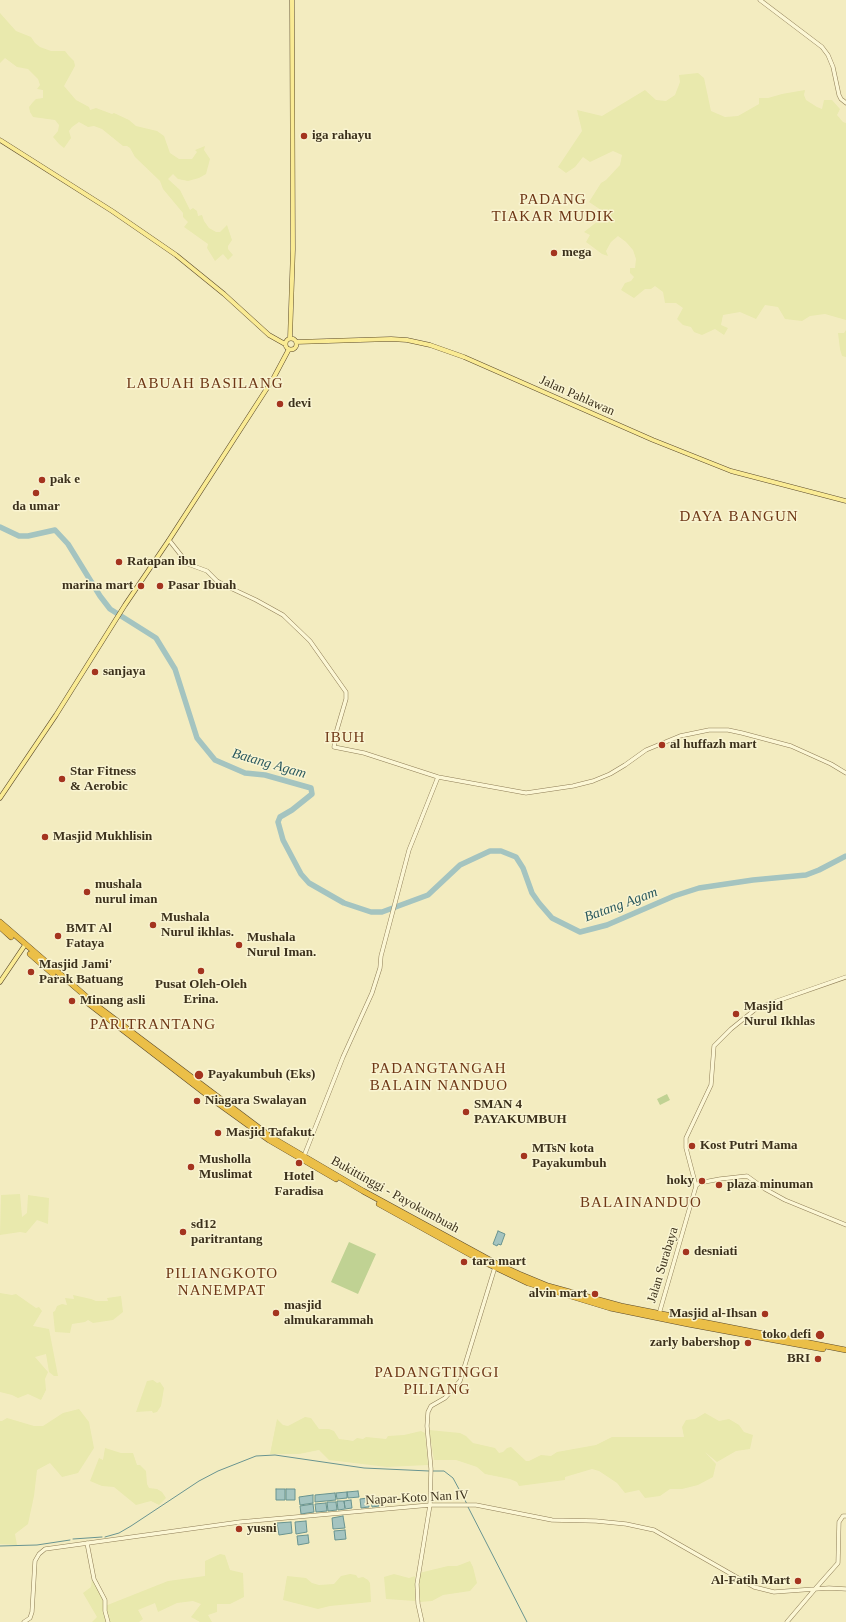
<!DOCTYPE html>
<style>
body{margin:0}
canvas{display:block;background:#f3ecc0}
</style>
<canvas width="846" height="1622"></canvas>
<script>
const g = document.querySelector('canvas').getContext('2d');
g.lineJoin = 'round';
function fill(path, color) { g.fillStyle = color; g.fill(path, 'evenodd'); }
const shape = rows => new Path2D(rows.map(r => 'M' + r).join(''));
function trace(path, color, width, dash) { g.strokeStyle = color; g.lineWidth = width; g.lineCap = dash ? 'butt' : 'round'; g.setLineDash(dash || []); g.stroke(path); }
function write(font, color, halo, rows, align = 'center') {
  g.font = font + ' Georgia,serif'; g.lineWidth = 3; g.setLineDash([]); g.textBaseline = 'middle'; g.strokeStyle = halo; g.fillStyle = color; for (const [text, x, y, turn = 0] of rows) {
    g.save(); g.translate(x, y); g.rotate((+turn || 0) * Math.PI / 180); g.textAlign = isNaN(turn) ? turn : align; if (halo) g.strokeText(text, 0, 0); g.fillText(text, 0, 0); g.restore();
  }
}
fill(shape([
 [0,13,16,31,31,37,35,43,40,47,51,51,65,51,69,56,74,61,75,66,64,86,76,100,89,107,90,110,96,108,112,114,114,113,129,120,136,126,157,131,164,136,170,153,179,159,192,159,197,152,195,150,205,146,204,150,210,159,206,174,199,178,188,181,178,179,173,174,168,179,180,190,190,210,193,208,197,211,198,216,202,215,204,221,209,228,216,232,220,232,227,225,232,240,228,246,228,249,233,255,228,260,223,254,215,261,207,248,208,244,184,227,188,222,183,217,183,213,163,189,160,181,135,157,130,148,127,146,123,146,102,129,94,126,88,127,79,122,72,127,69,131,71,138,64,148,59,144,53,137,58,131,59,125,55,120,33,117,30,112,29,107,33,102,36,99,43,98,43,90,37,89,40,85,38,79,28,69,17,67,5,58,0,63],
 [698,73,704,78,711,111,725,117,738,116,759,104,759,98,768,98,782,94,805,90,804,95,806,100,817,107,822,109,824,100,832,100,840,109,837,115,843,122,846,123,846,320,825,314,810,316,802,321,785,319,778,307,765,305,756,319,740,312,723,315,721,325,728,328,724,335,715,329,702,335,694,332,691,327,683,325,677,319,683,308,676,303,665,303,663,292,655,286,651,289,645,289,634,298,621,290,625,283,631,281,634,277,630,273,630,268,635,268,636,259,633,250,626,242,618,236,611,242,606,251,608,256,602,254,586,242,590,235,584,232,607,214,589,202,601,183,606,180,620,165,622,155,613,151,590,162,583,157,575,167,566,173,558,167,582,131,577,110,602,116,645,90,656,100,666,101,675,95,680,82,679,75],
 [846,330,846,357,842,356,840,349,838,333,844,333],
 [20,1194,22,1217,27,1213,28,1195,49,1198,48,1224,37,1220,26,1233,20,1232,0,1235,1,1195],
 [0,1293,12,1295,16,1294,36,1308,39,1307,42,1311,33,1326,49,1329,58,1376,54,1376,49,1372,46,1354,35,1357,48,1372,45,1379,46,1390,41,1400,28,1394,18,1398,12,1395,0,1392,0,1396],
 [73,1295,91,1299,96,1301,108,1301,107,1298,121,1296,123,1312,113,1320,93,1323,88,1320,85,1322,72,1324,70,1333,55,1332,53,1312,55,1311,57,1306,62,1304,67,1305,65,1298,74,1299],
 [153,1380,157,1383,160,1382,164,1388,161,1406,157,1412,153,1413,152,1411,136,1412,147,1381],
 [79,1409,89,1422,94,1448,78,1473,62,1477,50,1463,37,1470,34,1496,28,1524,15,1534,17,1545,0,1544,0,1421,2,1421,7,1418,34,1426,43,1426,63,1413],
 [705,1413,719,1421,729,1419,739,1425,744,1432,753,1435,750,1449,736,1451,717,1462,705,1452,716,1464,713,1477,698,1485,682,1489,670,1489,660,1496,645,1498,639,1490,625,1493,617,1483,599,1471,592,1469,565,1477,565,1480,519,1486,517,1482,510,1479,485,1474,477,1467,456,1460,434,1460,429,1430,460,1433,466,1436,473,1443,495,1448,499,1453,503,1452,507,1448,511,1447,526,1461,529,1461,541,1455,551,1456,557,1452,596,1445,612,1437,684,1437,682,1427,686,1420,695,1419],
 [305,1417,311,1418,319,1429,329,1429,334,1431,339,1439,347,1440,353,1441,357,1438,363,1439,366,1437,386,1439,388,1436,404,1435,421,1431,425,1433,428,1465,387,1467,329,1460,319,1450,299,1454,270,1454,277,1419,283,1425,288,1426],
 [105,1448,121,1453,133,1453,137,1465,140,1465,146,1471,147,1484,149,1488,157,1489,162,1492,166,1498,159,1505,151,1501,136,1505,114,1487,102,1486,90,1481,99,1458,103,1460],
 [220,1554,225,1555,230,1570,243,1573,244,1597,230,1604,217,1604,217,1612,208,1615,212,1622,200,1622,191,1617,201,1604,193,1601,177,1603,158,1612,155,1603,138,1610,143,1619,139,1622,92,1622,97,1617,83,1593,91,1587,92,1579,99,1588,105,1606,168,1581,205,1576,205,1561],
 [470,1561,473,1567,477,1583,470,1591,443,1595,432,1601,420,1602,419,1573,448,1566,457,1566],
 [350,1574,356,1575,358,1578,363,1577,368,1580,370,1583,371,1602,330,1606,318,1609,283,1600,287,1576,306,1578,312,1583,319,1585,334,1584,341,1576],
 [394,1574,409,1578,415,1576,415,1601,386,1599,384,1577]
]), '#e9e9ad');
fill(shape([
 [667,1094,670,1100,660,1105,657,1099],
 [349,1242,376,1254,358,1294,331,1282]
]), '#c0d293');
const water = shape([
 [498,1231,505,1234,501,1245,498,1244,497,1246,493,1244,498,1231],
 [276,1489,285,1489,285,1500,276,1500,276,1489],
 [286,1489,295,1489,295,1500,286,1500,286,1489],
 [358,1491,359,1497,348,1498,347,1492,358,1491],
 [347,1492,347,1498,337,1499,336,1493,347,1492],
 [335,1493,336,1500,315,1502,315,1495,335,1493],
 [313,1495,313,1503,300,1505,299,1497,313,1495],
 [378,1497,379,1506,372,1507,371,1498,378,1497],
 [368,1498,369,1507,361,1508,360,1499,368,1498],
 [351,1500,352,1508,338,1510,337,1501,344,1501,345,1508,344,1501,351,1500],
 [336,1502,337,1510,328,1511,327,1502,336,1502],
 [326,1503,327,1511,316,1512,315,1504,326,1503],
 [313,1504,314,1512,301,1514,300,1506,313,1504],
 [343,1516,345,1528,333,1529,332,1518,343,1516],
 [306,1521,307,1532,296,1534,295,1522,306,1521],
 [291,1522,292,1533,279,1535,277,1523,291,1522],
 [345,1530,346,1539,335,1540,334,1531,345,1530],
 [308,1535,309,1543,298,1545,297,1536,308,1535]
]);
fill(water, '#a4c4c0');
trace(water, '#699490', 1);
trace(shape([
 [432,1471,444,1471,453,1478,467,1504],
 [468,1507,527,1622],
 [105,1537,119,1533,131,1526,199,1481,218,1471,256,1456,275,1455,364,1468,429,1471],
 [73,1539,102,1537],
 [0,1546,37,1545,70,1540]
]), '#699490', 1);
trace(shape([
 [0,527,19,536,28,536,55,530,68,544,100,596,110,609,156,638,175,669,197,738,215,760,245,773,265,775,311,788,312,794,292,810,280,817,278,822,283,840,301,874,309,883,344,903,371,912,382,912,428,895,460,865,490,851,501,851,516,857,523,868,532,893,539,903,552,918,580,932,607,925,674,896,699,888,753,880,806,875,819,870,846,856]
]), '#a4c4c0', 5.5);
const minor = shape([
 [760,0,822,47,828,55,833,67,839,95,841,99,846,103],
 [169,540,188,564,207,571,217,581,224,585,256,600,283,615,310,641,346,692,346,699,336,733,334,747,364,753,438,777,526,793,573,786,593,781,610,774,625,765,646,750,680,736,709,730,728,730,742,733,791,746,831,764,846,773],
 [304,1156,343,1057,372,993,380,968,381,956,409,850,438,777],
 [696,1186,699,1183,720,1179,747,1176,765,1189,785,1200,846,1225],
 [659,1314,696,1186,686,1148,686,1138,711,1085,714,1046,731,1029,757,1008,846,977],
 [87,1543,94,1579,105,1600,105,1611,108,1622],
 [24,1622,30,1618,32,1612,35,1561,39,1554,45,1549,240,1522,430,1505,476,1505,552,1520,596,1521,626,1524,654,1530,754,1587,774,1592,815,1589,838,1563,839,1522,843,1516,846,1516],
 [422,1622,418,1604,417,1584,430,1505,431,1469,427,1426,428,1412,431,1406,445,1398,460,1381,495,1267],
 [787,1622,815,1589,829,1588,846,1589]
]);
const major = shape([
 [0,140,112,211,176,255,224,294,269,335,285,344],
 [290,338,293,249,292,0],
 '285.5 344a5.5 5.5 0 1 1 11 0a5.5 5.5 0 1 1-11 0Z',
 [296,342,391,339,407,340,430,345,464,357,653,440,731,471,846,501],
 [0,798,56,715,125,605,169,540,273,379,289,349],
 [0,982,25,945]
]);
const highway = shape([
 [0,922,97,1006,271,1137,363,1191,497,1264,519,1274,548,1286,621,1306,846,1350],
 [0,927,11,937],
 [30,954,53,974],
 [88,1003,219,1104,269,1140,336,1179],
 [379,1204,482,1261,528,1283,610,1308,688,1324,823,1349]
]);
trace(minor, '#8e7d56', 4.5);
trace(major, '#5b4a2b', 5);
trace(highway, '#5b4a2b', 6);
trace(minor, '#fcf7d5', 3.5);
trace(major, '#faeb94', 4);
trace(highway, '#ebbf48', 5);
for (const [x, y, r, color] of [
 [304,136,4,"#a4341f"],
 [554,253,4,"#a4341f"],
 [280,404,4,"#a4341f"],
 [42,480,4,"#a4341f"],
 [36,493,4,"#a4341f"],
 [119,562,4,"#a4341f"],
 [141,586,4,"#a4341f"],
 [160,586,4,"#a4341f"],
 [95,672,4,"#a4341f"],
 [662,745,4,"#a4341f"],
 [62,779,4,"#a4341f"],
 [45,837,4,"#a4341f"],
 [87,892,4,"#a4341f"],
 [153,925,4,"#a4341f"],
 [58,936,4,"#a4341f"],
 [239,945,4,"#a4341f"],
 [201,971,4,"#a4341f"],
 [31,972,4,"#a4341f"],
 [72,1001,4,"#a4341f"],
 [736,1014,4,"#a4341f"],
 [199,1075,5,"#a4341f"],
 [197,1101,4,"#a4341f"],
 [466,1112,4,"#a4341f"],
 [218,1133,4,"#a4341f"],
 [692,1146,4,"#a4341f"],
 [524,1156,4,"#a4341f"],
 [299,1163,4,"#a4341f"],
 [191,1167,4,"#a4341f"],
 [702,1181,4,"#a4341f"],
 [719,1185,4,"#a4341f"],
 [183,1232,4,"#a4341f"],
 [686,1252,4,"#a4341f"],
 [464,1262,4,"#a4341f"],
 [595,1294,4,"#a4341f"],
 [276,1313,4,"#a4341f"],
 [765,1314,4,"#a4341f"],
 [820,1335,5,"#a4341f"],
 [748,1343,4,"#a4341f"],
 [818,1359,4,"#a4341f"],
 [239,1529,4,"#a4341f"],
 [798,1581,4,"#a4341f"]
]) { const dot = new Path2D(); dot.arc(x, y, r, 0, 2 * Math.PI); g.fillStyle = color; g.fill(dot); trace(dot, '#f9f4d1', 1.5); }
write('bold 13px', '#3c311c', '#f9f4d1', [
 ["iga rahayu",312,136],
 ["mega",562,253],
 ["devi",288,404],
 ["pak e",50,480],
 ["da umar",36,507,"center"],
 ["Ratapan ibu",127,562],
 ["marina mart",133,586,"right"],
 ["Pasar Ibuah",168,586],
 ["sanjaya",103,672],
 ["al huffazh mart",670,745],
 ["Star Fitness",70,772],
 ["& Aerobic",70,787],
 ["Masjid Mukhlisin",53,837],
 ["mushala",95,885],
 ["nurul iman",95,900],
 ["Mushala",161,918],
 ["Nurul ikhlas.",161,933],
 ["BMT Al",66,929],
 ["Fataya",66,944],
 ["Mushala",247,938],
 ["Nurul Iman.",247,953],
 ["Masjid Jami'",39,965],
 ["Parak Batuang",39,980],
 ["Pusat Oleh-Oleh",201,985,"center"],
 ["Erina.",201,1000,"center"],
 ["Minang asli",80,1001],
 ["Masjid",744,1007],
 ["Nurul Ikhlas",744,1022],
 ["Payakumbuh (Eks)",208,1075],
 ["Niagara Swalayan",205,1101],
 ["SMAN 4",474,1105],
 ["PAYAKUMBUH",474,1120],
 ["Masjid Tafakut.",226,1133],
 ["Kost Putri Mama",700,1146],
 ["MTsN kota",532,1149],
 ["Payakumbuh",532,1164],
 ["Musholla",199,1160],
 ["Muslimat",199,1175],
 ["Hotel",299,1177,"center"],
 ["Faradisa",299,1192,"center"],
 ["hoky",694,1181,"right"],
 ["plaza minuman",727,1185],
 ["sd12",191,1225],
 ["paritrantang",191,1240],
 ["desniati",694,1252],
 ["tara mart",472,1262],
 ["alvin mart",587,1294,"right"],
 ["masjid",284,1306],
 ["almukarammah",284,1321],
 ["Masjid al-Ihsan",757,1314,"right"],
 ["toko defi",811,1335,"right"],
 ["zarly babershop",740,1343,"right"],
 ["BRI",810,1359,"right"],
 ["yusni",247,1529],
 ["Al-Fatih Mart",790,1581,"right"]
], 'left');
write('13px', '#3c311c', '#f9f4d1', [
 ["Jalan Pahlawan",577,396,24],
 ["Bukittinggi - Payokumbuah",395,1195,29],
 ["Jalan Surabaya",663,1265,-73],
 ["Napar-Koto Nan IV",417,1498,-3]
]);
write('italic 14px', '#29585e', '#f9f4d1', [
 ["Batang Agam",269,764,16],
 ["Batang Agam",621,905,-20]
]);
g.letterSpacing = '1px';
write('15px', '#6e3716', '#f9f4d1', [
 ["PADANG",553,200],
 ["TIAKAR MUDIK",553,217],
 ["LABUAH BASILANG",205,384],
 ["DAYA BANGUN",739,517],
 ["IBUH",345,738],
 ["PARITRANTANG",153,1025],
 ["PADANGTANGAH",439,1069],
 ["BALAIN NANDUO",439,1086],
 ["BALAINANDUO",641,1203],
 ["PILIANGKOTO",222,1274],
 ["NANEMPAT",222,1291],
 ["PADANGTINGGI",437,1373],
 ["PILIANG",437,1390]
]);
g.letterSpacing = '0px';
</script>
